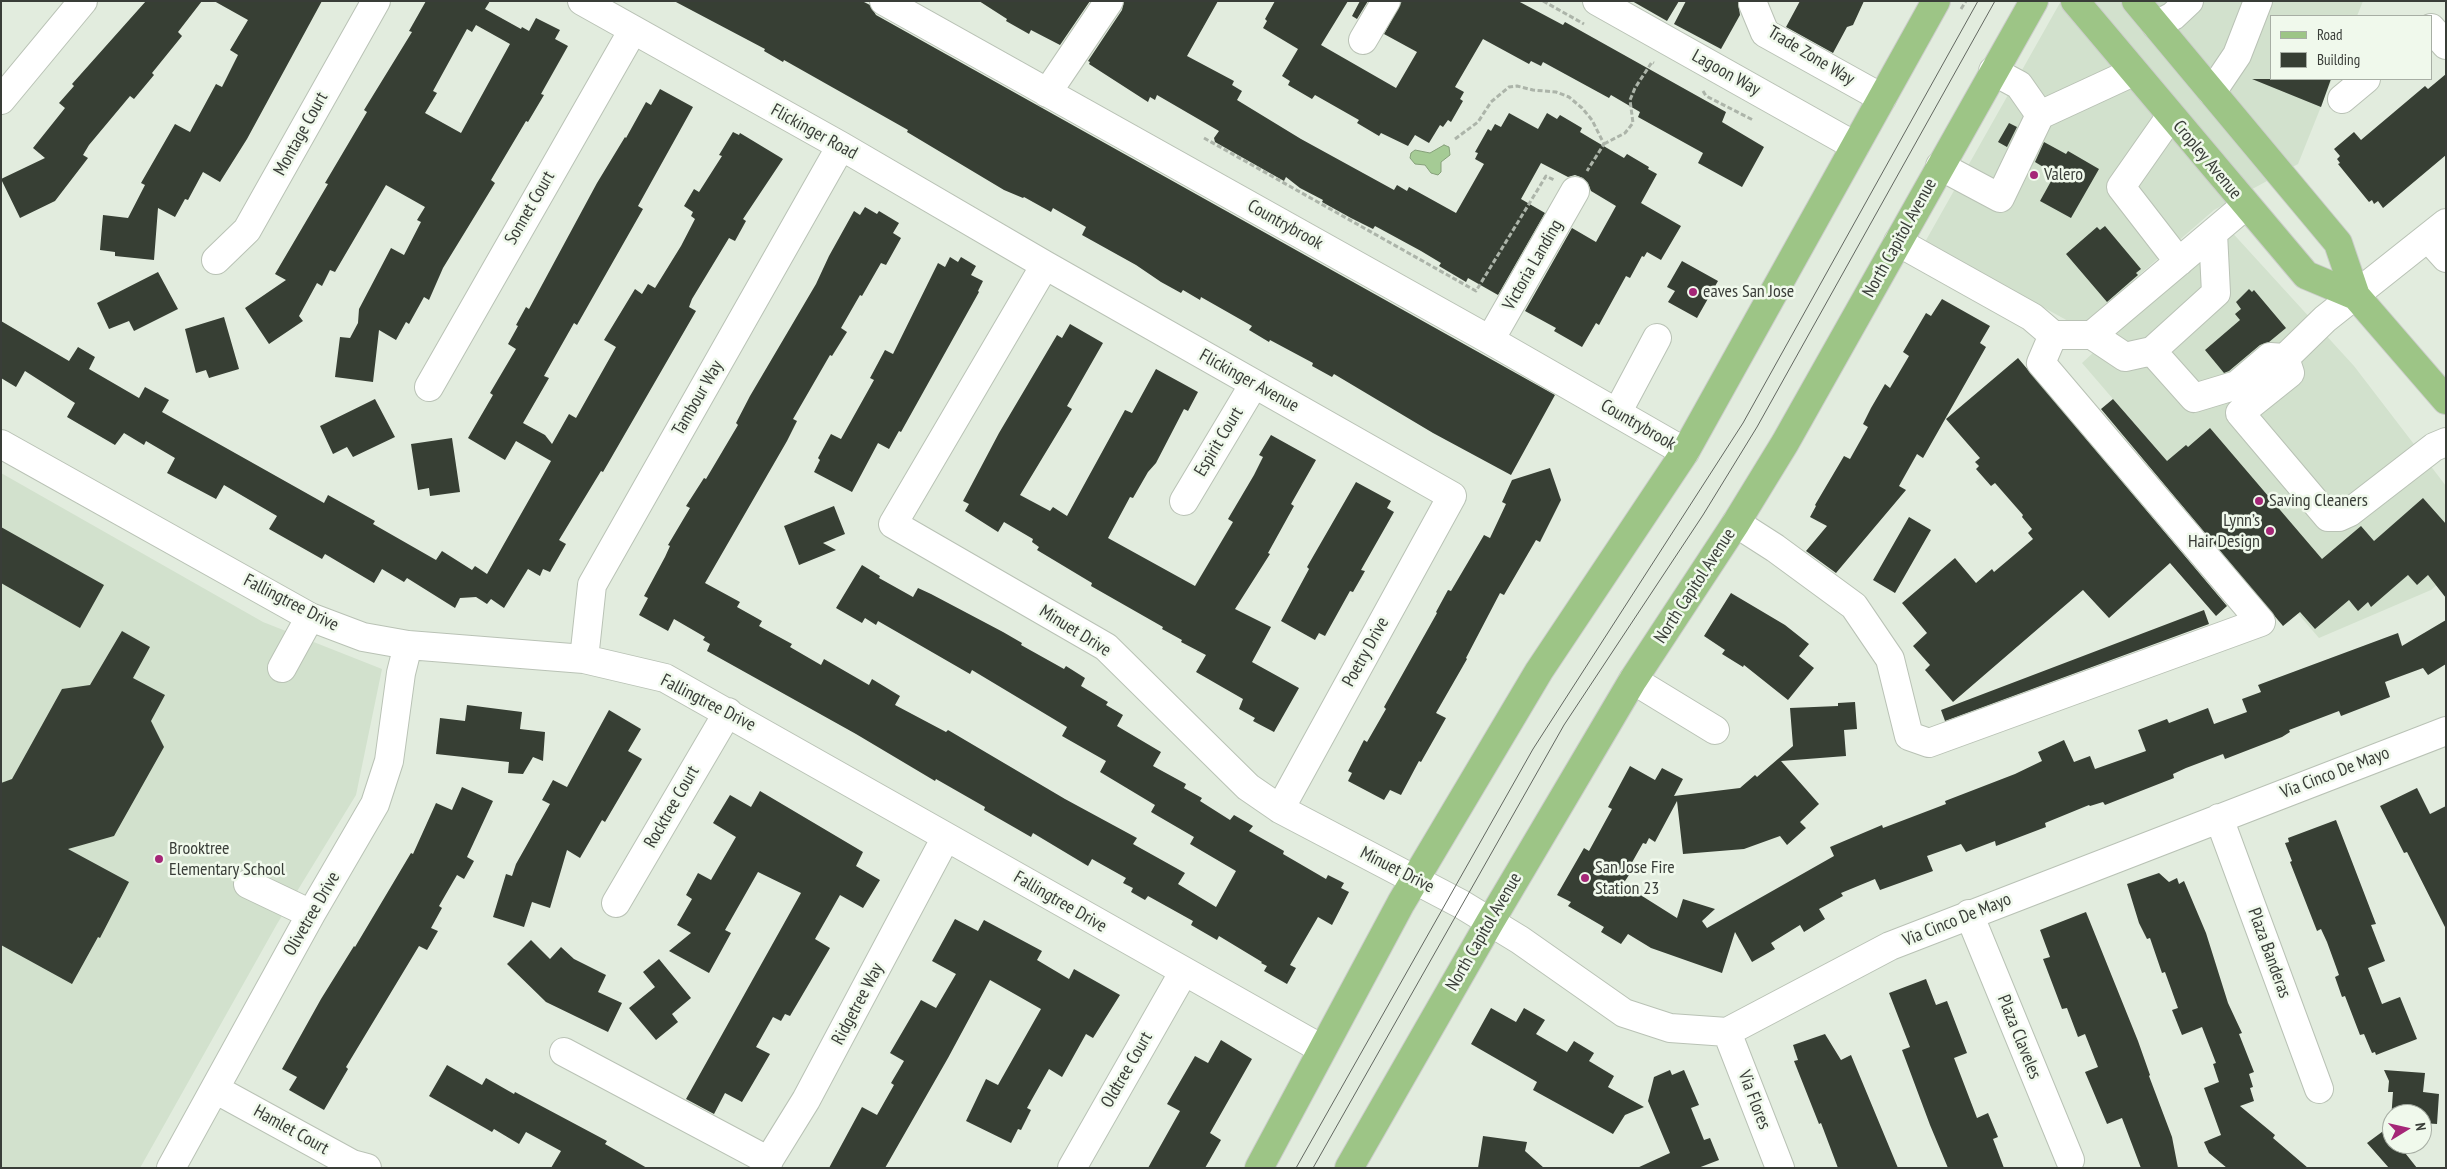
<!DOCTYPE html>
<meta charset="utf-8">
<style>
body{margin:0}
#map{position:relative;width:2447px;height:1169px;overflow:hidden;background:#e2ecde;font-family:"PT Sans Narrow",sans-serif}
canvas{display:block}
.frame{position:absolute;inset:0;border:2px solid #393d38;pointer-events:none}
.legend{position:absolute;left:2270px;top:15px;width:162px;height:65px;box-sizing:border-box;background:#f0f9ec;border:1px solid #a7aea4;margin:0;padding:6px 9px;list-style:none;font-size:15px;color:#393d38}
.legend li{display:flex;align-items:center;gap:10px;height:25px}
.legend b{width:25px;border:1px solid #a7aea4}
.north{position:absolute;left:2382px;top:1104px;width:50px;height:50px;box-sizing:border-box;background:#f0f9ec;border:1px solid #a7aea4;border-radius:50%;rotate:81deg;font-size:14px;font-weight:700;line-height:20px;text-align:center;color:#393d38}
.north::after{content:'';display:block;margin:auto;width:18px;height:22px;background:#a52677;clip-path:polygon(50% 0,100% 100%,50% 72%,0 100%)}
</style>
<div id="map">
<canvas width="2447" height="1169"></canvas>
<div class="frame"></div>
<ul class="legend">
<li><b style="height:6px;background:#9dc586"></b>Road</li>
<li><b style="height:14px;background:#373f34"></b>Building</li>
</ul>
<div class="north">N</div>
</div>
<script>
const g = document.querySelector('canvas').getContext('2d');
g.lineJoin = 'round';
function fill(path, color) { g.fillStyle = color; g.fill(path, 'evenodd'); }
const shape = rows => new Path2D(rows.map(r => 'M' + r).join(''));
function trace(path, color, width, dash) { g.strokeStyle = color; g.lineWidth = width; g.lineCap = dash ? 'butt' : 'round'; g.setLineDash(dash || []); g.stroke(path); }
function write(font, color, halo, rows, align = 'center') {
  g.font = font + ' "PT Sans Narrow",sans-serif'; g.lineWidth = 5; g.setLineDash([]); g.textBaseline = 'middle'; g.strokeStyle = halo; g.fillStyle = color; for (const [text, x, y, turn = 0] of rows) {
    g.save(); g.translate(x, y); g.rotate((+turn || 0) * Math.PI / 180); g.textAlign = isNaN(turn) ? turn : align; if (halo) g.strokeText(text, 0, 0); g.fillText(text, 0, 0); g.restore();
  }
}
fill(shape([
 [2061,1,2363,1,2357,16,2271,16,2271,79,2332,79,2298,164,2214,210,2079,327,1925,242],
 [2228,228,2354,366,2446,486,2446,577,2431,590,2319,638,2082,363],
 [1,473,263,622,382,669,356,795,277,924,140,1168,1,1168]
]), '#d2e1cd');
const water = shape([
 [1444,145,1449,147,1450,155,1441,162,1441,172,1438,175,1431,173,1425,165,1415,164,1410,158,1411,153,1415,150,1430,153,1444,145]
]);
fill(water, '#a5cb95');
trace(water, '#85a079', 1);
fill(shape([
 [146,1,202,1,178,32,182,36,152,73,154,75,134,99,130,96,89,145,83,155,88,158,55,201,20,218,1,179,45,158,33,148,65,108,59,103,74,86,72,84],
 [214,1,322,1,247,139,220,182,203,172,188,200,185,199,175,217,158,208,154,260,115,256,115,252,100,250,103,215,128,218,145,185,141,183,175,124,190,132,216,84,222,87,238,55,230,50,248,20],
 [426,1,490,1,485,9,521,29,522,27,529,31,536,18,560,30,555,39,568,46,541,94,544,95,528,122,526,121,491,180,495,183,443,268,429,300,424,297,409,324,406,322,396,340,379,330,373,382,335,377,340,337,350,338,358,323,359,309,391,248,404,255,421,222,417,220,425,207,386,185,335,272,330,270,322,286,317,283,299,316,303,321,269,344,245,308,286,280,275,274,328,184,325,183,367,112,364,110,412,32,409,31],
 [476,25,510,44,461,133,425,113,437,93,433,91,467,29,472,32],
 [674,1,862,1,870,5,876,15,1555,395,1511,475,1433,433,1334,374,1332,377,1312,366,1313,363,1270,340,1269,342,1249,330,1252,326,1201,297,1200,300,1183,290,1181,293,1161,282,1136,265,1082,235,1086,227,1053,208,1051,212,1024,197,1023,198,1004,190,907,132,908,130,784,60,783,62,764,51,765,49],
 [979,1,1090,1,1060,45,1031,30,1029,34,1006,21,1007,19],
 [1124,1,1218,1,1187,56,1234,81,1232,85,1242,91,1237,100,1301,139,1394,190,1397,185,1407,191,1409,187,1456,213,1484,164,1475,159,1478,153,1475,152,1488,129,1491,131,1495,124,1501,127,1509,113,1538,129,1547,113,1557,119,1560,115,1582,128,1580,132,1590,138,1624,158,1627,154,1649,167,1648,169,1657,174,1641,203,1681,226,1661,260,1647,252,1644,257,1642,256,1630,278,1626,276,1599,325,1596,323,1582,347,1554,331,1556,328,1525,311,1572,228,1596,242,1616,206,1591,191,1588,183,1583,178,1575,175,1568,177,1541,163,1521,199,1545,213,1498,295,1468,278,1466,282,1439,266,1441,263,1421,251,1375,226,1373,229,1351,218,1322,202,1323,200,1300,188,1286,177,1284,181,1215,142,1214,138,1219,131,1157,95,1155,100,1150,97,1148,102,1089,64,1090,62,1088,61,1122,10],
 [1275,1,1348,1,1321,45,1396,88,1417,52,1384,34,1402,1,1518,1,1563,25,1565,22,1726,112,1722,122,1764,147,1742,187,1698,163,1703,153,1638,117,1640,112,1611,95,1609,98,1543,62,1541,66,1531,61,1529,64,1483,39,1455,87,1464,92,1460,99,1463,101,1451,122,1448,120,1443,127,1440,125,1429,143,1415,135,1408,146,1381,133,1379,136,1357,123,1359,120,1315,95,1312,99,1288,85,1290,81,1282,76,1298,49,1263,28,1267,21,1265,19],
 [1360,1,1368,1,1357,19,1352,16],
 [1632,1,1679,1,1667,21],
 [1686,1,1738,1,1740,15,1721,49,1674,24],
 [1800,1,1864,1,1853,25,1847,27,1833,53,1786,27],
 [2446,74,2446,155,2383,208,2378,201,2374,204,2372,200,2369,202,2338,164,2340,163,2337,159,2340,156,2334,149,2354,132,2361,140,2425,86,2428,89],
 [2252,79,2331,79,2321,107],
 [660,89,693,107,638,206,643,209,577,325,574,323,544,376,549,378,523,423,545,435,552,444,569,414,576,418,616,347,604,340,635,289,642,294,648,284,655,288,681,246,695,219,691,216,693,212,684,206,694,189,699,192,722,156,719,155,733,132,739,135,740,133,783,159,743,219,746,221,735,241,729,238,692,299,689,307,696,311,603,472,601,471,559,540,566,544,550,572,543,569,540,576,528,569,504,608,491,599,487,604,476,597,460,598,455,608,407,578,404,582,382,569,374,583,325,554,322,559,269,529,277,516,224,485,216,499,167,473,175,458,146,441,144,445,124,433,115,445,67,417,75,403,25,371,16,387,1,378,1,321,69,361,78,347,95,357,89,369,139,398,145,387,169,400,162,412,324,503,328,495,375,521,373,524,436,560,442,551,472,570,475,566,487,574,551,461,516,441,505,460,468,438,493,395,490,393,516,349,508,344,518,326,516,325,526,307,529,309,597,183,625,137,626,138,646,102,651,105],
 [2009,123,2017,127,2007,147,1998,142],
 [2044,142,2066,154,2068,151,2099,169,2071,218,2040,201,2055,174,2035,162],
 [865,207,877,214,879,211,899,223,893,233,901,238,886,265,881,263,862,296,860,295,841,328,847,332,832,356,830,355,793,419,797,421,787,441,705,583,740,602,737,607,762,621,759,626,792,644,790,647,821,665,824,659,869,685,872,679,900,696,895,705,946,732,948,730,1065,799,1137,838,1133,844,1185,873,1178,884,1216,907,1236,871,1190,844,1194,837,1151,812,1155,805,1100,772,1106,761,1062,736,1067,727,972,670,970,674,878,621,876,625,865,618,862,623,836,608,862,565,880,576,879,578,913,597,918,588,931,594,1003,632,1022,643,1021,645,1064,669,1066,666,1085,678,1081,686,1108,702,1106,705,1123,715,1117,726,1161,752,1153,766,1186,784,1184,788,1202,798,1200,801,1230,820,1234,815,1253,826,1249,831,1284,851,1283,854,1326,879,1328,875,1344,883,1341,888,1349,892,1332,925,1318,917,1290,965,1296,968,1287,984,1264,971,1267,966,1261,963,1262,962,1219,936,1217,940,1191,925,1193,921,1148,896,1145,900,1131,892,1133,888,1123,883,1126,878,1092,859,1088,866,1033,833,1031,837,984,810,985,807,936,779,935,781,856,734,707,651,710,644,703,640,705,637,674,619,668,631,639,615,648,598,644,596,665,557,670,546,668,545,690,508,686,506,704,478,706,479,738,425,736,423,750,396,816,284,829,256,854,211,860,215],
 [2105,226,2141,269,2136,273,2138,275,2107,302,2066,254,2097,227,2100,230],
 [950,257,958,262,961,257,976,266,971,275,983,281,978,291,979,292,901,432,899,431,889,449,878,443,852,492,814,472,820,460,818,458,831,434,841,439,874,380,870,378,885,350,893,354,938,263,945,267],
 [1682,261,1718,281,1697,318,1668,302,1675,291,1667,287],
 [158,272,178,309,134,331,129,321,109,329,97,303],
 [2249,289,2252,292,2254,290,2286,328,2269,342,2260,345,2229,371,2224,373,2205,350,2240,320,2235,314,2241,309,2236,302],
 [1942,299,1990,326,1980,343,1986,347,1923,458,1917,454,1899,486,1906,490,1836,573,1806,551,1827,526,1810,517,1816,506,1815,505,1844,456,1850,459,1868,427,1863,424,1871,408,1885,384,1890,388,1909,356,1903,352,1926,313,1931,316],
 [224,317,239,369,209,378,206,370,196,373,185,329],
 [1070,324,1103,343,1067,406,1072,409,1020,495,1050,511,1053,507,1067,516,1125,410,1132,413,1156,369,1198,392,1188,411,1184,409,1156,463,1148,472,1133,498,1130,497,1108,538,1195,586,1233,522,1228,519,1254,475,1263,457,1259,455,1271,435,1316,460,1291,504,1294,506,1268,553,1270,554,1235,609,1271,627,1252,662,1299,688,1274,732,1253,721,1255,718,1239,709,1243,699,1196,672,1206,655,1181,642,1182,640,1162,629,1163,627,1091,586,1092,583,1037,550,1039,547,1032,542,1033,539,1004,522,998,532,965,511,969,504,963,501,999,433,1057,335,1062,338],
 [2018,358,2227,606,2216,616,2170,563,2109,618,2083,590,1953,702,1925,670,1930,665,1913,646,1927,633,1902,603,1955,558,1976,583,1992,569,1994,572,2033,539,2028,533,2032,529,2022,517,2023,515,1995,483,1991,486,1976,469,1979,466,1975,462,1980,458,1946,419],
 [375,399,395,437,353,457,347,447,333,454,320,426],
 [2113,399,2167,461,2186,445,2188,447,2210,428,2322,559,2361,526,2374,541,2423,498,2446,524,2446,598,2428,575,2417,585,2408,575,2371,607,2368,602,2358,611,2349,600,2315,629,2300,612,2283,626,2101,409],
 [452,438,460,492,430,496,429,488,418,490,411,444],
 [1550,468,1561,500,1540,542,1536,540,1504,595,1500,593,1466,658,1467,659,1436,713,1446,718,1421,762,1419,761,1401,795,1390,790,1384,800,1348,781,1352,773,1348,771,1364,740,1367,742,1386,709,1384,707,1437,613,1436,612,1448,590,1451,591,1484,535,1490,538,1506,504,1502,502,1512,480],
 [1356,482,1391,501,1387,508,1394,512,1361,570,1365,571,1353,592,1350,591,1325,636,1319,633,1315,640,1281,621,1309,569,1307,567],
 [834,506,845,534,823,543,836,550,799,565,784,526],
 [1909,517,1931,530,1895,593,1873,580],
 [1,527,104,585,80,628,1,583],
 [1731,593,1785,625,1809,644,1799,656,1814,668,1788,700,1744,665,1743,667,1722,654,1725,650,1704,636],
 [2204,610,2209,624,1945,721,1941,710],
 [2446,620,2446,664,2428,675,2423,668,2385,682,2390,697,2341,716,2339,711,2289,730,2290,732,2282,737,2225,759,2223,754,2186,768,2173,774,2174,778,2105,805,2103,802,2090,806,2089,805,2045,823,2046,827,1996,846,1995,841,1966,852,1961,844,1927,856,1933,871,1880,890,1875,879,1841,893,1843,896,1819,909,1825,919,1804,932,1800,925,1771,943,1775,949,1752,962,1735,932,1722,973,1651,948,1628,934,1621,944,1601,932,1604,927,1568,906,1571,902,1557,895,1584,848,1589,851,1612,809,1608,807,1630,766,1655,780,1662,768,1683,779,1674,796,1740,788,1755,775,1757,777,1793,746,1790,708,1838,706,1838,703,1855,702,1857,729,1844,730,1846,756,1781,761,1819,804,1800,822,1806,828,1787,845,1780,836,1744,849,1683,854,1677,801,1655,842,1649,838,1646,844,1643,843,1626,873,1629,875,1623,884,1677,918,1683,899,1715,909,1702,921,1707,928,1834,856,1830,847,1882,825,1883,828,1946,804,1945,801,2015,774,2042,761,2038,752,2064,740,2074,762,2090,756,2095,769,2146,751,2138,730,2167,719,2169,723,2208,708,2214,724,2247,712,2242,699,2261,692,2258,685,2398,633,2402,646],
 [122,631,150,647,133,678,165,695,151,721,164,747,114,836,68,849,129,882,100,938,98,937,72,984,1,945,1,783,12,779,62,689,90,685],
 [467,705,522,712,520,729,545,732,543,761,533,757,523,774,508,773,509,762,436,754,440,718,465,721],
 [609,710,641,729,628,751,642,759,605,822,602,820,580,858,567,850,550,908,532,902,524,927,493,917,506,874,512,876,516,864,550,804,542,800,553,780,567,787],
 [462,787,493,801,467,857,474,861,464,879,457,875,439,906,442,908,431,928,438,931,427,950,419,946,346,1067,348,1069,324,1110,289,1090,297,1077,282,1069,321,999,354,946,355,947,411,853,413,854,436,803,452,810],
 [2417,788,2430,814,2446,806,2446,929,2407,852,2404,853,2380,806],
 [760,791,863,852,856,866,880,880,863,908,840,895,815,939,830,948,790,1016,785,1014,781,1021,773,1017,756,1047,770,1054,742,1102,725,1093,714,1114,686,1099,801,893,758,872,725,930,731,933,709,973,669,951,691,933,677,925,692,899,686,895,698,873,711,880,736,837,713,823,730,795,751,807],
 [2336,820,2376,924,2371,925,2385,961,2368,968,2382,1004,2400,997,2417,1039,2376,1055,2375,1052,2372,1053,2364,1034,2360,1035,2345,996,2342,997,2335,977,2339,975,2327,942,2321,929,2317,931,2290,862,2292,861,2285,843,2289,842,2288,838],
 [2159,873,2169,882,2177,878,2179,884,2184,881,2206,933,2228,1003,2242,1033,2239,1034,2254,1072,2249,1074,2253,1087,2250,1088,2254,1101,2240,1106,2275,1135,2273,1138,2308,1168,2227,1168,2209,1153,2204,1142,2221,1135,2204,1088,2219,1082,2213,1064,2216,1063,2202,1027,2182,1035,2172,1010,2178,1008,2165,972,2162,973,2150,938,2147,939,2139,923,2127,884],
 [2086,912,2138,1041,2150,1075,2149,1076,2172,1137,2178,1168,2141,1168,2122,1118,2107,1124,2085,1072,2098,1067,2085,1034,2078,1037,2067,1008,2062,1009,2043,959,2050,957,2040,930],
 [955,919,978,931,984,920,1042,951,1037,960,1069,979,1074,969,1120,995,1093,1038,1086,1034,1062,1077,1049,1069,1027,1108,1031,1110,1021,1130,1018,1129,1011,1143,966,1121,986,1079,998,1085,1041,1009,990,980,948,1058,885,1168,829,1168,862,1107,877,1115,894,1085,891,1083,904,1061,890,1053,921,1000,936,1008,956,974,932,961],
 [531,940,550,959,561,947,574,959,606,975,598,992,622,1003,608,1032,546,1002,507,964],
 [659,959,691,998,672,1014,678,1022,656,1040,629,1008,655,987,643,972],
 [1926,979,1936,1005,1947,1001,1967,1053,1954,1058,1977,1118,1988,1113,1998,1137,1993,1139,2004,1168,1948,1168,1930,1125,1902,1050,1910,1047,1889,993],
 [1491,1008,1516,1022,1524,1008,1545,1020,1536,1034,1567,1052,1574,1041,1594,1053,1589,1061,1614,1076,1608,1087,1644,1107,1625,1115,1613,1134,1533,1090,1537,1082,1471,1044],
 [1825,1034,1841,1060,1851,1055,1898,1168,1838,1168,1821,1123,1819,1124,1794,1061,1798,1060,1793,1045],
 [1221,1040,1252,1059,1210,1133,1221,1140,1205,1168,1148,1168,1180,1111,1167,1104,1195,1056,1208,1063],
 [447,1065,482,1085,486,1078,514,1094,515,1092,607,1141,605,1144,647,1168,551,1168,561,1151,526,1132,519,1144,494,1129,492,1132,429,1096],
 [1670,1070,1672,1075,1684,1070,1699,1105,1691,1108,1704,1140,1710,1138,1719,1160,1698,1168,1637,1168,1670,1153,1648,1101,1654,1077],
 [2384,1070,2425,1073,2423,1092,2439,1094,2437,1124,2422,1123,2422,1114,2392,1114,2391,1120,2393,1092,2388,1092,2389,1081],
 [2386,1129,2392,1136,2392,1144,2398,1144,2417,1168,2389,1168,2367,1143],
 [1483,1136,1527,1142,1525,1151,1544,1168,1478,1168]
]), '#373f34');
const minor = shape([
 [582,1,841,146,1045,265,1452,496,1280,809],
 [884,1,1490,340,1685,452],
 [1597,1,1855,146],
 [1753,4,1765,33,1882,98],
 [2156,25,2173,16,2189,1],
 [2431,28,2446,45],
 [1363,40,1386,1],
 [2212,92,2237,55,2258,1],
 [1047,93,1109,1],
 [2342,99,2366,79],
 [1,100,83,1],
 [2040,115,2133,72],
 [2170,117,2121,187,2179,262],
 [1940,166,2000,198,2040,115,2019,85,1993,71],
 [2446,223,2325,319,2285,358,2290,373,2240,413,2328,517,2339,517,2350,512,2434,447,2446,442],
 [2213,233,2216,293,2152,351,2194,398,2237,385,2270,357,2285,358],
 [2428,238,2446,258],
 [1898,242,2032,317,2053,335,2092,335,2246,205],
 [216,260,247,230,376,1],
 [1045,265,893,524,1106,647,1248,787,1280,809,1461,904,1520,940,1624,1013,1670,1028,1727,1032,1890,946,2446,731],
 [2092,335,2125,357,2152,351],
 [1490,340,1575,191],
 [429,387,633,30],
 [1617,413,1657,338],
 [1,444,310,617,363,637,408,645,584,659,665,678,1322,1049],
 [1184,501,1254,384],
 [1736,523,1775,548,1854,606,1890,659,1909,736,1929,743,2261,622,2041,363,2053,335],
 [584,659,592,585,841,146],
 [282,668,310,617],
 [1633,680,1715,730],
 [2219,818,2319,1089],
 [248,884,311,914],
 [616,903,728,712],
 [1969,914,2070,1160],
 [1727,1032,1780,1168],
 [564,1052,769,1161],
 [215,1089,352,1164,367,1168],
 [171,1168,311,914,375,804,389,761,401,673,408,645],
 [764,1168,806,1100,946,837],
 [1072,1168,1183,973]
]);
const major = shape([
 [2075,1,2306,275,2356,296],
 [2136,1,2338,243,2356,296,2446,400],
 [1259,1168,1401,903,1539,671,1685,452,1936,1],
 [1349,1168,1490,922,1633,680,1736,523,1785,443,2034,1]
]);
trace(minor, '#b9c2b5', 30);
trace(major, '#cccdcb', 30);
trace(shape([
 [1543,1,1584,24],
 [1961,9,1966,1],
 [1703,91,1706,96,1753,120],
 [1204,138,1476,291,1546,176,1554,180],
 [1455,139,1478,122,1491,102,1509,87,1517,86,1533,90,1556,92,1569,97,1582,108,1592,120,1604,144,1587,171],
 [1604,144,1625,133,1633,123,1630,100,1635,88,1652,62,1654,63]
]), '#acb4a9', 3, [5, 2.5]);
trace(minor, '#fff', 28);
trace(major, '#9dc586', 28);
trace(shape([
 [1296,1168,1533,749,1743,423,1978,1],
 [1313,1168,1564,725,1703,515,1757,427,1995,1]
]), '#626760', 1);
for (const [x, y, r, color] of [
 [2034,175,5,"#a52677"],
 [1693,292,5,"#a52677"],
 [2259,501,5,"#a52677"],
 [2270,531,5,"#a52677"],
 [159,859,5,"#a52677"],
 [1585,878,5,"#a52677"]
]) { const dot = new Path2D(); dot.arc(x, y, r, 0, 2 * Math.PI); g.fillStyle = color; g.fill(dot); trace(dot, '#f0f9ec', 2); }
write('18px', '#393d38', '#f0f9ec', [
 ["Trade Zone Way",1811,56,31],
 ["Lagoon Way",1726,73,29],
 ["Flickinger Road",814,132,29],
 ["Montage Court",301,134,-61],
 ["Cropley Avenue",2207,160,50],
 ["Sonnet Court",530,208,-60],
 ["Countrybrook",1285,225,29],
 ["North Capitol Avenue",1900,238,-61],
 ["Victoria Landing",1533,265,-60],
 ["Flickinger Avenue",1249,381,29],
 ["Tambour Way",698,398,-60],
 ["Countrybrook",1638,425,30],
 ["Espirit Court",1219,442,-59],
 ["North Capitol Avenue",1695,586,-57],
 ["Fallingtree Drive",291,603,27],
 ["Minuet Drive",1075,631,32],
 ["Poetry Drive",1366,652,-61],
 ["Fallingtree Drive",708,703,27],
 ["Via Cinco De Mayo",2335,773,-21],
 ["Rocktree Court",672,807,-60],
 ["Minuet Drive",1397,870,27],
 ["Fallingtree Drive",1060,902,30],
 ["Olivetree Drive",312,914,-60],
 ["Via Cinco De Mayo",1957,920,-22],
 ["North Capitol Avenue",1484,932,-60],
 ["Plaza Banderas",2269,953,70],
 ["Ridgetree Way",858,1004,-62],
 ["Plaza Claveles",2019,1037,68],
 ["Oldtree Court",1127,1070,-60],
 ["Via Flores",1754,1100,69],
 ["Hamlet Court",291,1130,29]
]);
write('18px', '#393d38', '#f0f9ec', [
 ["Valero",2044,175],
 ["eaves San Jose",1703,292],
 ["Saving Cleaners",2269,501],
 ["Lynn’s",2260,521,"right"],
 ["Hair Design",2260,542,"right"],
 ["Brooktree",169,849],
 ["Elementary School",169,870],
 ["San Jose Fire",1595,868],
 ["Station 23",1595,889]
], 'left');
</script>
